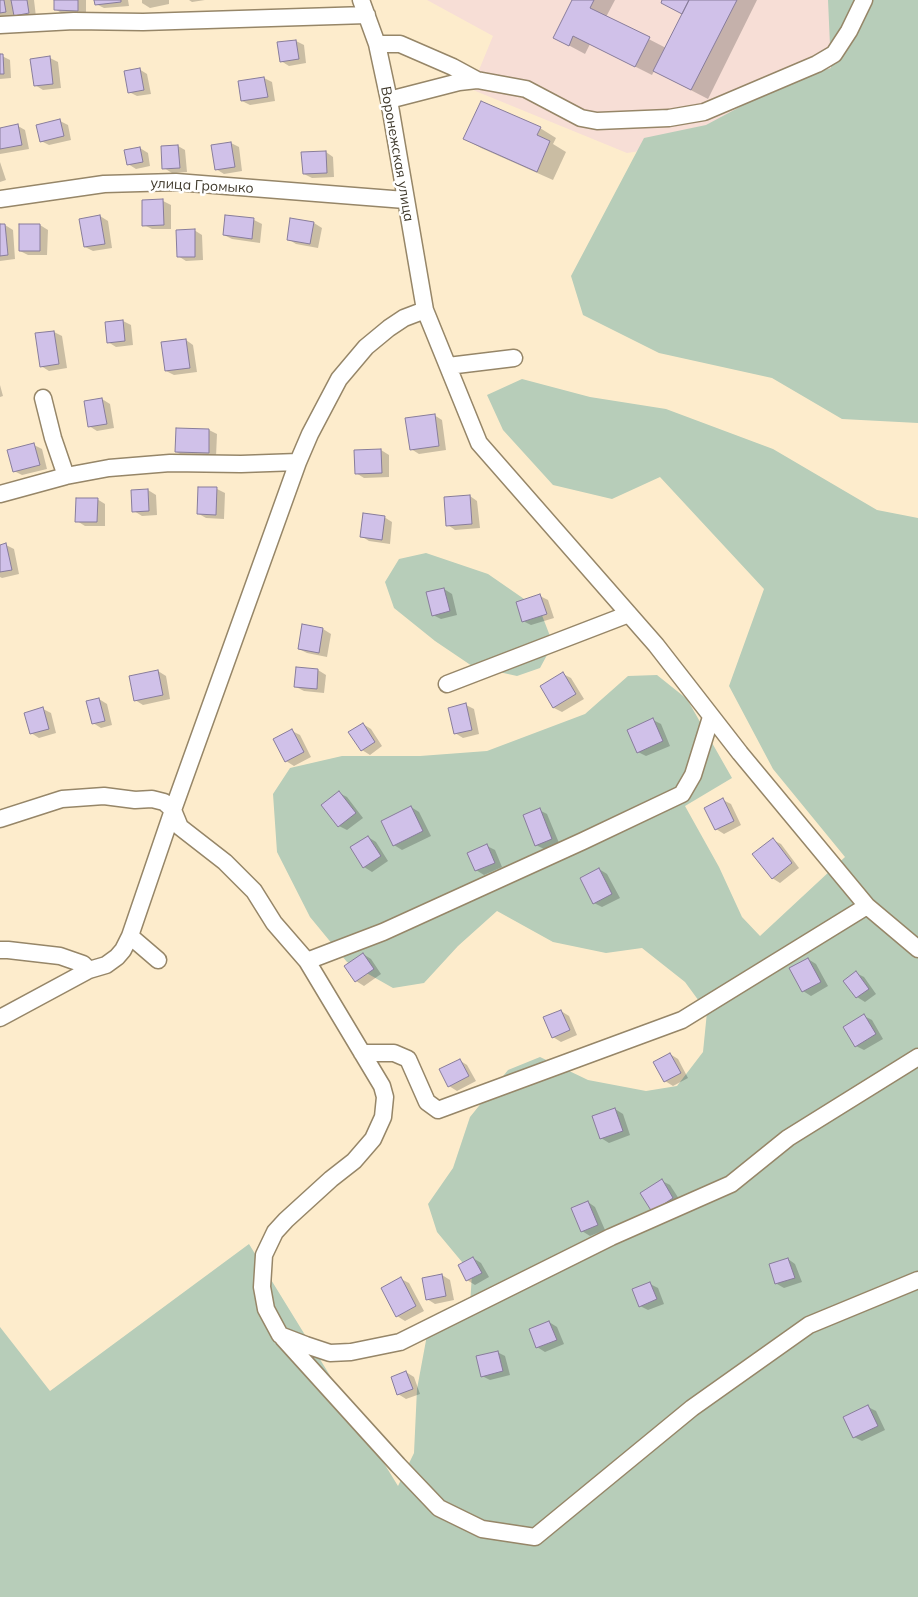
<!DOCTYPE html>
<meta charset="utf-8">
<style>
body{margin:0}
canvas{display:block;background:#fdeccc}
</style>
<canvas width="918" height="1597"></canvas>
<script>
const g = document.querySelector('canvas').getContext('2d');
g.lineJoin = 'round';
function fill(path, color) { g.fillStyle = color; g.fill(path, 'evenodd'); }
const shape = rows => new Path2D(rows.map(r => 'M' + r).join(''));
function trace(path, color, width, dash) { g.strokeStyle = color; g.lineWidth = width; g.lineCap = dash ? 'butt' : 'round'; g.setLineDash(dash || []); g.stroke(path); }
function write(font, color, halo, rows, align = 'center') {
  g.font = font + ' Mulish,sans-serif'; g.lineWidth = 5; g.setLineDash([]); g.textBaseline = 'middle'; g.strokeStyle = halo; g.fillStyle = color; for (const [text, x, y, turn = 0] of rows) {
    g.save(); g.translate(x, y); g.rotate((+turn || 0) * Math.PI / 180); g.textAlign = isNaN(turn) ? turn : align; if (halo) g.strokeText(text, 0, 0); g.fillText(text, 0, 0); g.restore();
  }
}
fill(shape([
 [427,0,918,0,915,110,627,153,473,90,479,70,493,36]
]), '#f7ded6');
fill(shape([
 [828,0,918,0,918,423,842,419,772,378,659,353,583,315,571,276,644,138,706,125,792,79,831,68],
 [522,379,590,397,666,409,773,449,877,510,918,518,918,1597,0,1597,0,1327,50,1391,249,1244,398,1486,414,1453,417,1389,427,1335,470,1305,472,1274,437,1232,428,1204,453,1168,470,1117,508,1070,540,1057,588,1080,646,1091,677,1086,703,1052,707,1012,685,982,642,948,606,953,553,942,497,911,458,946,424,983,393,988,347,962,310,917,277,852,273,794,290,768,342,756,420,756,487,751,585,714,628,676,657,675,687,699,732,778,685,806,719,867,742,917,760,936,845,857,773,769,729,686,764,589,660,477,612,499,553,485,503,430,487,395],
 [426,553,488,574,540,610,553,644,540,668,517,676,472,666,435,641,394,608,385,582,399,559]
]), '#b7cdb9');
fill(shape([
 [0,0,34,0,36,17,23,20,13,14,13,16,0,18],
 [55,0,86,0,86,15,63,14,55,9],
 [96,0,128,0,129,6,104,8,96,4],
 [142,0,169,0,169,4,150,8,142,3],
 [189,0,205,0,192,2],
 [574,0,615,0,606,17,666,48,683,14,664,0,757,0,708,99,654,71,652,75,590,44,585,54,555,38],
 [296,41,304,45,306,63,289,66,281,61],
 [0,55,10,60,11,78,0,79],
 [50,58,58,62,61,88,43,90,35,85,32,60],
 [139,69,147,74,151,94,137,96,129,92],
 [264,78,272,82,275,101,250,105,242,101],
 [60,121,68,125,71,140,49,145,41,141],
 [18,126,25,130,29,149,0,154,0,130],
 [540,128,556,138,553,144,566,152,553,180,481,148,465,139],
 [231,143,239,147,242,171,224,174,216,169],
 [178,146,185,150,187,172,172,173,164,168],
 [140,148,148,153,150,166,136,169,128,164],
 [326,152,333,157,334,177,312,178,304,174],
 [0,162,6,180,0,182],
 [163,201,171,205,171,229,152,229,144,225],
 [100,216,108,221,112,248,93,251,85,247],
 [226,216,254,220,262,224,260,243,232,239,224,235],
 [291,219,314,223,322,228,318,248,296,244,288,239],
 [0,225,5,225,13,230,15,259,0,261],
 [40,225,48,230,47,255,28,255,20,251],
 [194,230,202,235,203,260,186,261,178,256],
 [123,321,131,325,133,345,116,347,108,342],
 [54,332,62,336,67,368,49,371,41,366],
 [186,340,193,345,197,372,174,375,166,371],
 [0,385,3,396,0,397],
 [102,399,110,404,114,428,97,431,89,426],
 [434,415,442,420,446,450,419,454,411,449],
 [209,430,217,434,216,457,184,456,176,452],
 [34,445,42,449,47,469,22,475,14,471],
 [381,450,389,455,389,477,364,478,356,473],
 [200,488,217,489,225,493,224,519,206,518,199,514],
 [148,490,156,495,157,515,142,516,134,511],
 [470,496,477,501,480,528,455,530,448,525],
 [97,499,105,504,105,526,85,526,77,521],
 [384,517,392,522,390,544,369,541,361,536],
 [6,545,14,549,19,574,2,578,0,577,0,546],
 [444,589,452,594,457,615,441,619,433,615],
 [540,596,548,600,554,618,531,625,523,621],
 [303,626,323,629,331,634,327,657,307,653,299,649],
 [318,670,326,675,324,693,304,691,296,687],
 [158,671,166,676,170,699,143,705,135,700],
 [563,674,571,678,584,699,562,712,554,708,541,687],
 [99,699,107,704,112,725,101,728,93,723],
 [466,705,474,709,479,734,463,738,455,733],
 [43,709,51,713,56,733,39,738,31,733],
 [653,720,661,724,670,746,646,756,638,752],
 [363,724,371,729,382,746,370,755,362,750],
 [292,731,300,735,311,757,294,766,286,761],
 [339,793,347,797,363,818,347,830,339,826],
 [723,800,731,804,741,825,724,834,716,829],
 [411,807,419,812,431,836,402,850,394,845],
 [539,810,547,814,559,843,544,849,536,845],
 [368,837,376,842,388,861,372,872,364,867],
 [773,840,781,844,799,868,780,883,772,878],
 [487,846,495,850,502,867,484,875,476,870],
 [599,869,607,874,620,898,602,907,594,903],
 [363,954,371,959,381,974,364,986,356,981],
 [808,959,816,964,828,986,811,996,803,991],
 [856,973,864,977,876,994,865,1002,857,997,845,981],
 [561,1011,569,1016,577,1035,561,1042,553,1037],
 [864,1016,872,1020,883,1039,864,1050,856,1046],
 [670,1054,678,1059,688,1078,673,1086,665,1081],
 [459,1060,467,1065,476,1081,457,1091,449,1086],
 [615,1109,623,1114,630,1135,609,1143,601,1138],
 [662,1181,670,1185,681,1202,660,1215],
 [588,1202,595,1207,605,1230,590,1236,582,1231],
 [473,1258,481,1263,489,1277,475,1285,467,1280],
 [788,1259,795,1264,802,1282,784,1288,777,1284],
 [442,1275,450,1280,454,1300,435,1304,427,1299],
 [401,1279,409,1283,424,1311,405,1321,397,1316],
 [650,1284,658,1288,664,1304,648,1310,640,1306],
 [549,1322,557,1327,564,1344,545,1352,537,1347],
 [497,1352,505,1356,510,1375,490,1380,482,1376],
 [406,1372,414,1377,420,1394,406,1399,398,1394],
 [868,1407,876,1411,885,1430,862,1441,854,1437]
]), '#0003');
const building = shape([
 [0,0,4,0,6,12,0,13,0,0],
 [11,0,27,0,29,13,14,16,11,0],
 [54,0,78,0,78,11,54,10,54,0],
 [94,0,121,0,121,2,95,5,94,0],
 [572,0,594,0,590,8,650,37,635,67,573,36,569,46,553,38,572,0],
 [662,0,689,0,682,14,661,3,662,0],
 [689,0,737,0,691,90,653,71,689,0],
 [296,40,299,59,280,62,277,42,296,40],
 [0,54,3,54,4,74,0,74,0,54],
 [50,56,53,84,34,86,30,59,50,56],
 [140,68,144,90,128,93,124,71,140,68],
 [264,77,268,97,241,101,238,81,264,77],
 [481,101,541,127,537,135,550,141,537,172,463,139,481,101],
 [60,119,64,136,40,142,36,125,60,119],
 [18,124,22,145,0,149,0,128,18,124],
 [231,142,235,167,215,170,211,145,231,142],
 [178,145,180,168,162,169,161,146,178,145],
 [140,147,143,162,127,165,124,150,140,147],
 [326,151,327,173,303,174,301,152,326,151],
 [163,199,164,225,142,226,142,200,163,199],
 [100,215,105,244,84,247,79,219,100,215],
 [225,215,254,218,252,239,223,235,225,215],
 [290,218,314,222,310,244,287,240,290,218],
 [0,224,5,224,8,255,0,256,0,224],
 [19,224,40,224,40,251,19,251,19,224],
 [195,229,195,257,177,257,176,230,195,229],
 [123,320,125,341,107,343,105,322,123,320],
 [54,331,59,364,40,367,35,333,54,331],
 [186,339,190,368,165,371,161,342,186,339],
 [102,398,107,424,88,427,84,401,102,398],
 [435,414,439,446,410,450,405,418,435,414],
 [176,428,209,429,209,453,175,452,176,428],
 [34,443,40,465,13,472,7,450,34,443],
 [381,449,382,473,355,474,354,450,381,449],
 [198,487,217,487,216,515,197,514,198,487],
 [148,489,149,511,132,512,131,490,148,489],
 [470,495,472,524,446,526,444,497,470,495],
 [76,498,98,498,97,522,75,522,76,498],
 [363,513,385,516,382,540,360,537,363,513],
 [6,543,12,570,0,572,0,545,6,543],
 [444,588,450,611,432,616,426,592,444,588],
 [540,594,547,614,522,622,516,602,540,594],
 [302,624,323,628,319,653,298,649,302,624],
 [296,667,318,669,317,689,294,687,296,667],
 [158,670,163,695,134,701,129,676,158,670],
 [563,672,576,694,553,708,540,686,563,672],
 [99,698,105,721,92,724,86,701,99,698],
 [466,703,472,730,454,734,448,708,466,703],
 [43,707,49,729,30,734,24,713,43,707],
 [653,718,663,741,637,753,627,730,653,718],
 [363,723,375,742,361,751,348,732,363,723],
 [292,729,304,752,285,762,273,739,292,729],
 [339,791,356,813,338,827,321,805,339,791],
 [723,798,734,821,715,830,704,808,723,798],
 [411,806,423,831,393,846,381,821,411,806],
 [540,808,552,839,535,846,523,815,540,808],
 [368,836,381,856,363,868,350,847,368,836],
 [773,838,792,863,772,879,752,854,773,838],
 [487,844,495,863,475,871,467,853,487,844],
 [599,868,612,894,593,904,580,878,599,868],
 [363,953,374,969,355,982,344,966,363,953],
 [808,958,821,982,802,992,789,968,808,958],
 [856,971,869,989,856,998,843,981,856,971],
 [561,1010,570,1030,552,1038,543,1017,561,1010],
 [864,1014,876,1034,855,1047,843,1027,864,1014],
 [670,1053,681,1073,664,1082,653,1062,670,1053],
 [460,1059,469,1076,448,1087,439,1069,460,1059],
 [615,1108,623,1131,600,1139,592,1116,615,1108],
 [662,1179,673,1198,652,1212,640,1193,662,1179],
 [588,1201,598,1225,581,1232,571,1208,588,1201],
 [473,1257,482,1273,466,1281,458,1265,473,1257],
 [788,1258,795,1278,775,1284,769,1264,788,1258],
 [442,1274,446,1296,426,1300,422,1278,442,1274],
 [401,1277,416,1306,396,1317,381,1288,401,1277],
 [650,1282,657,1299,639,1307,632,1289,650,1282],
 [549,1321,557,1340,536,1348,529,1329,549,1321],
 [498,1351,503,1371,481,1377,476,1356,498,1351],
 [406,1371,413,1389,397,1395,391,1377,406,1371],
 [868,1405,878,1426,853,1438,843,1417,868,1405]
]);
fill(building, '#d0c1e9');
trace(building, '#887d9b', 1);
const minor = shape([
 [361,0,377,44,389,100,425,310,479,443,656,645,740,753,867,906,918,949],
 [0,25,74,21,143,22,367,15],
 [377,44,400,44,453,67,477,80],
 [389,100,459,82,477,80,526,89,581,118,597,121,669,118,704,112,817,64,834,54,849,31,864,0],
 [0,199,104,184,176,182,405,200],
 [448,366,514,358],
 [43,398,53,438,66,476],
 [0,494,66,476,109,468,170,463,241,464,298,462],
 [447,684,629,614],
 [0,819,62,799,104,796,135,800,152,799,164,802,173,810,180,827,225,862,254,891,274,923,307,961,383,932,583,841,682,794,693,775,711,717],
 [130,936,158,960],
 [0,950,8,950,60,956,83,964,89,970],
 [307,961,382,1086,385,1097,383,1117,373,1139,354,1161,331,1179,286,1220,275,1232,264,1255,262,1287,266,1309,280,1335,306,1345,330,1353,351,1352,400,1342,611,1237,731,1184,788,1138,918,1057],
 [0,1018,89,970,106,965,117,957,123,950,130,936,173,810,298,462,310,434,339,379,366,347,389,328,404,318,425,310],
 [362,1053,394,1053,408,1059,427,1102,438,1110,682,1020,867,906],
 [283,1338,398,1465,439,1508,482,1529,535,1537,692,1408,809,1325,918,1280]
]);
trace(minor, '#968668', 19);
trace(minor, '#fff', 16);
write('14px', '#403a2d', '#fff', [
 ["Воронежская улица",397,154,80],
 ["улица Громыко",202,186,3]
]);
</script>
